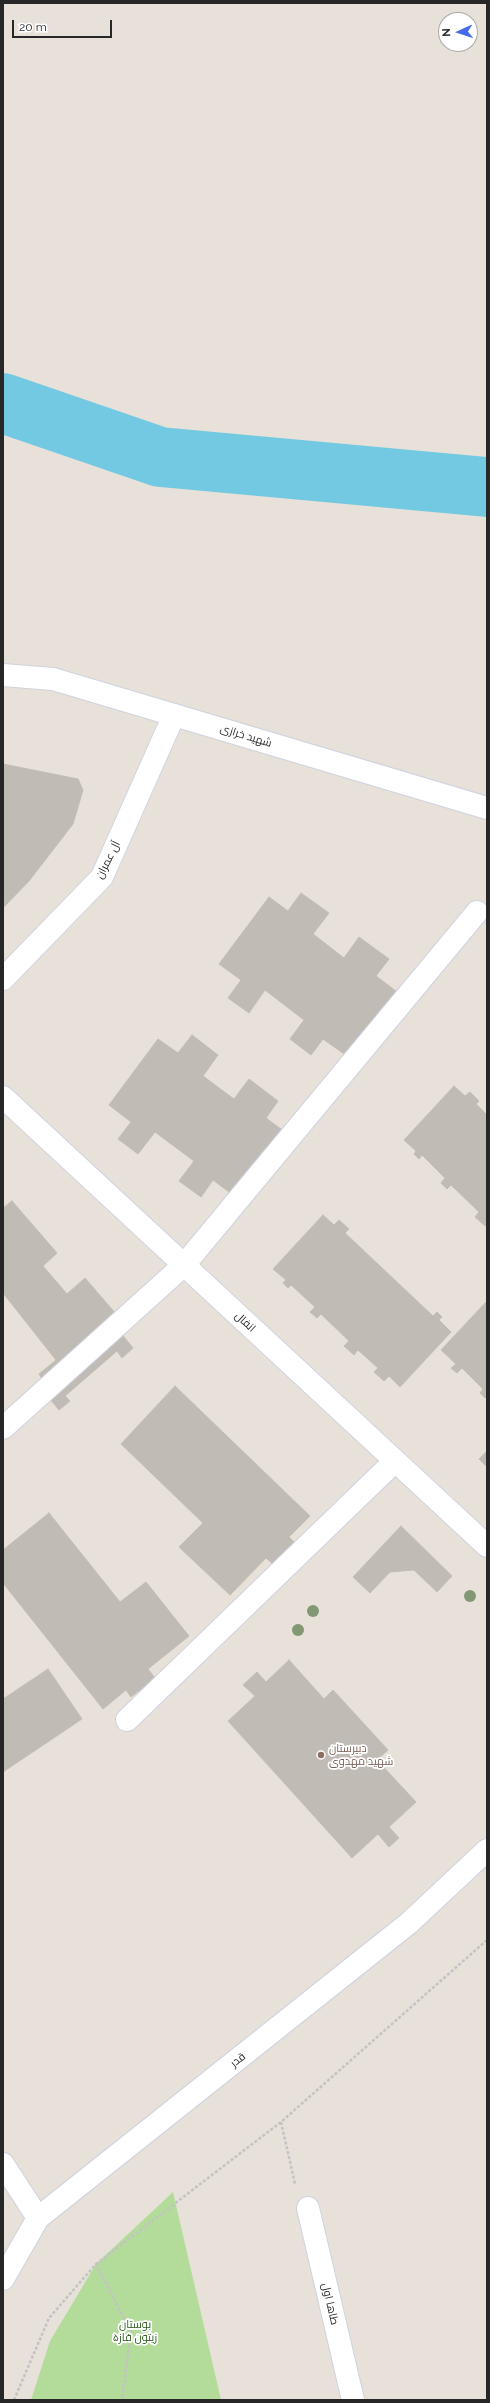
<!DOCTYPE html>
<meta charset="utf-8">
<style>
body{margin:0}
#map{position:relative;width:490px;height:2403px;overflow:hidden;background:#e8e1d9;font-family:Raleway,sans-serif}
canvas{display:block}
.frame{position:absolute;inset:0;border:4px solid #272727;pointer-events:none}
.north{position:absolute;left:438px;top:12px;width:40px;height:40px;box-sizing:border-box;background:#fff;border:1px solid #a9a9a9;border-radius:50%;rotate:267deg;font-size:11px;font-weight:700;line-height:16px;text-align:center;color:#272727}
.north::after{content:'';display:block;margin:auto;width:14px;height:18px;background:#466be9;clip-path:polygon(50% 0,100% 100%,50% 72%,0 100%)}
.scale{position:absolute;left:12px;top:20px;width:100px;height:18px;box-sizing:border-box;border:2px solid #272727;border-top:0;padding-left:5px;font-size:12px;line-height:14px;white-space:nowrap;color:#272727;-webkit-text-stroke:3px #fff;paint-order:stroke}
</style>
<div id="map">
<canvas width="490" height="2403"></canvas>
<div class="frame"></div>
<div class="north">N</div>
<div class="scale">20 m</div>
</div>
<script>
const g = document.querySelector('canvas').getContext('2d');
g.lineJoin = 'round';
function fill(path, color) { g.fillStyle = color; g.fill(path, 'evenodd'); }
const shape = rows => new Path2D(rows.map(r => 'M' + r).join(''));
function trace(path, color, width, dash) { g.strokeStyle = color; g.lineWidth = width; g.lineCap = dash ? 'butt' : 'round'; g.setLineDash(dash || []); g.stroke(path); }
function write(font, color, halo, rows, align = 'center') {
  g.font = font + ' Raleway,Cairo,sans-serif'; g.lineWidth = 3.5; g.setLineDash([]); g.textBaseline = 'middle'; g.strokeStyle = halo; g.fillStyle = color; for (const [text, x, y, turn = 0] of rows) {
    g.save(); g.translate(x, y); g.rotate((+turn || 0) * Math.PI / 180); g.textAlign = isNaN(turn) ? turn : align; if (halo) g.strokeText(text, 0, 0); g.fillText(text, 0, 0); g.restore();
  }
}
fill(shape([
 [173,2192,221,2400,31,2400,50,2341,96,2264]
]), '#b3db9a');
trace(shape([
 [3,403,160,457,487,487]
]), '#74c9e2', 60);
const building = shape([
 [3,764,78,779,83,790,73,824,29,881,3,908,3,764],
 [301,893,329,913,313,934,344,958,359,937,389,959,376,976,396,991,347,1056,323,1039,311,1055,290,1039,304,1020,265,990,249,1013,228,998,241,980,219,964,269,897,288,911,301,893],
 [192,1035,218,1055,203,1076,234,1099,249,1079,278,1101,266,1118,285,1132,237,1198,213,1180,201,1197,179,1181,194,1161,155,1132,138,1154,118,1139,131,1122,109,1105,158,1039,178,1053,192,1035],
 [454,1086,465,1096,470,1092,479,1101,476,1104,487,1115,487,1223,485,1226,475,1217,479,1212,451,1185,447,1189,441,1183,445,1178,422,1155,419,1159,414,1154,416,1151,404,1140,454,1086],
 [12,1201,57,1253,43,1266,67,1294,85,1278,122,1321,116,1327,133,1348,122,1358,117,1351,65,1396,70,1401,59,1410,40,1387,45,1383,39,1374,56,1360,3,1293,3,1208,12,1201],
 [323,1215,334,1225,339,1220,349,1229,345,1233,433,1316,437,1312,442,1317,439,1320,451,1332,400,1387,389,1376,384,1381,374,1372,378,1368,358,1350,354,1355,344,1346,349,1341,321,1314,317,1318,310,1312,315,1307,291,1285,288,1288,283,1283,286,1280,273,1269,323,1215],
 [487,1301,487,1396,485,1398,480,1393,483,1389,462,1368,457,1373,451,1368,456,1364,441,1350,487,1301],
 [175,1386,310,1516,289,1537,295,1543,274,1565,266,1558,230,1595,179,1547,203,1523,121,1444,175,1386],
 [487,1451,487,1467,479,1459,487,1451],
 [49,1513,120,1602,146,1582,189,1636,148,1669,155,1678,131,1697,126,1690,103,1709,3,1583,3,1550,49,1513],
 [401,1526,452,1576,437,1592,414,1570,390,1572,370,1593,353,1577,401,1526],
 [289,1660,324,1699,333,1690,388,1750,377,1760,416,1802,389,1827,399,1838,389,1847,378,1834,352,1858,228,1721,255,1696,243,1685,257,1672,266,1682,289,1660],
 [48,1669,82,1719,3,1772,3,1699,48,1669]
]);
fill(building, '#c1bbb6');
trace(building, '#c3bdb4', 1);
const street = shape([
 [3,675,53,679,487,808],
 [3,1097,487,1546],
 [3,1428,184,1265,477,912],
 [127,1720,395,1461],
 [3,2164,38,2218],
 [308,2208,353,2400]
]);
const secondary = shape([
 [3,979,102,877,174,715],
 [3,2279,38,2218,409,1923,487,1850]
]);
trace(street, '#cfd3df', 24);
trace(secondary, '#cfd3df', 24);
trace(shape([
 [281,2122,295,2184],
 [96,2264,281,2122,487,1940],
 [14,2400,49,2318,96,2264,131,2332,122,2400]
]), '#c3c3c3', 2.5, [3, 2]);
trace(street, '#fff', 22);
trace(secondary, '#fff', 22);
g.fillStyle = '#829873';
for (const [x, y] of [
 [470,1596],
 [313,1611],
 [298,1630]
]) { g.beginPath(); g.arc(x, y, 6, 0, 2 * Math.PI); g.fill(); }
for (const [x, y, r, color] of [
 [321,1755,4,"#8d6e63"]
]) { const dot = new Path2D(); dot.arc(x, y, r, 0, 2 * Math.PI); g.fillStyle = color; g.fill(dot); trace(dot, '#fff', 1.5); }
write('11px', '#272727', '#fff', [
 ["شهید خرازی",246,736,17],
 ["آل عمران",108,860,-63],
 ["انفال",245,1322,43],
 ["قدر",238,2060,-39],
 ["طاها اول",330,2304,77]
]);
write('11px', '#785e54', '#fff', [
 ["دبیرستان",329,1749],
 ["شهید مهدوی",329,1762]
], 'left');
write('11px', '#2e5c1f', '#fff', [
 ["بوستان",135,2325],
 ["زیتون فاز۵",135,2338]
]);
</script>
